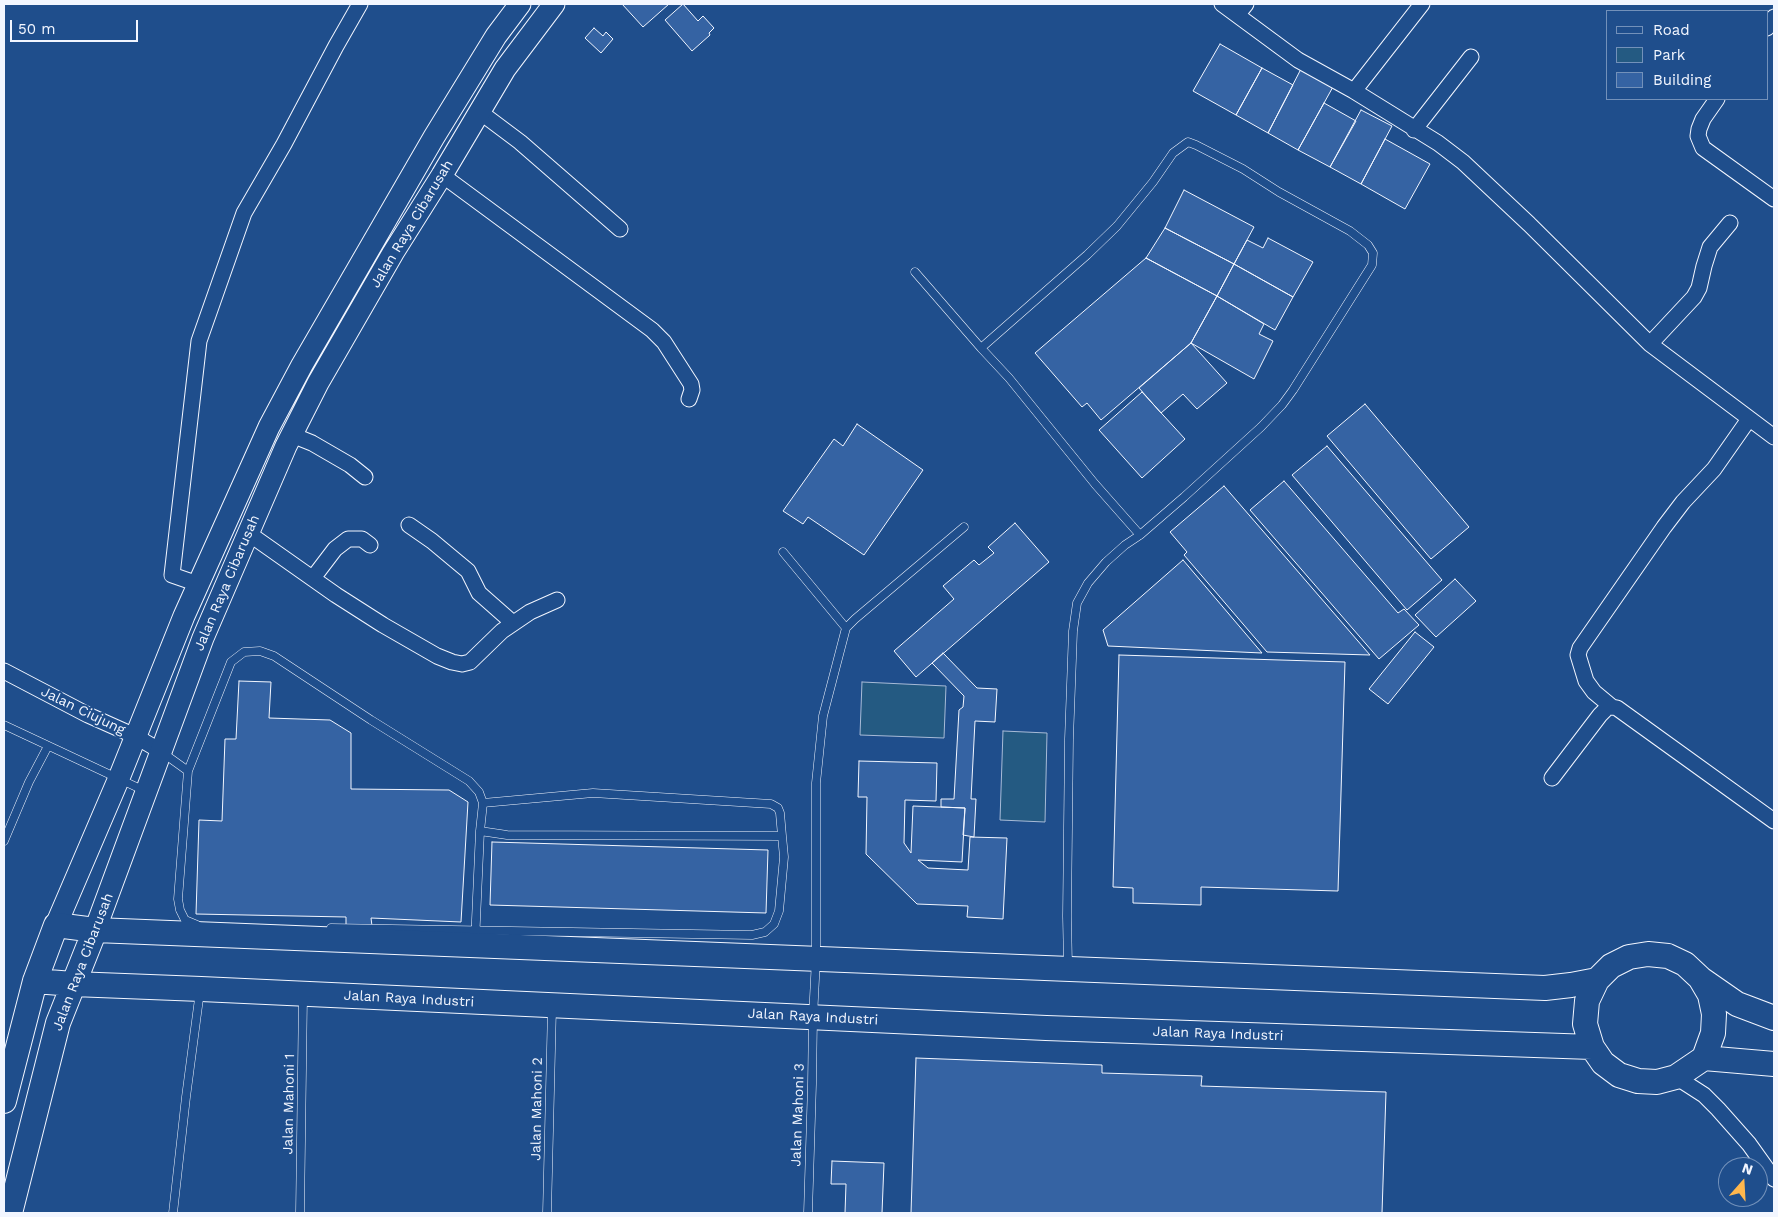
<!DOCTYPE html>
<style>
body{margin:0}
#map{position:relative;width:1778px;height:1217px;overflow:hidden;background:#1f4e8c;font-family:"Work Sans",sans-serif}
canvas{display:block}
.frame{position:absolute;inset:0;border:5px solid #f2f6ff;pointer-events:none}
.legend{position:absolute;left:1606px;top:10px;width:162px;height:90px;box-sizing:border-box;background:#1f4e8c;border:1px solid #7391ba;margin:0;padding:6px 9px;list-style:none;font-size:15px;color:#f2f6ff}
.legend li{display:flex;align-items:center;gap:10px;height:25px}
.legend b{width:25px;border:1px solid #7391ba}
.north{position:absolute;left:1718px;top:1157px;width:50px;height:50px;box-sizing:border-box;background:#1f4e8c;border:1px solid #7391ba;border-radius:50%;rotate:19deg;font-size:14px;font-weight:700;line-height:20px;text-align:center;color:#f2f6ff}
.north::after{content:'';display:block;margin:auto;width:18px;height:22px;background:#ffb74d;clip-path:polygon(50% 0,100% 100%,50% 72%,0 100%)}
.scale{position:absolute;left:10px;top:20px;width:128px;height:22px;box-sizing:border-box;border:2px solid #f2f6ff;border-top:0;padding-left:6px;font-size:15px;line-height:18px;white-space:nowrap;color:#f2f6ff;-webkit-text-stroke:4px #1f4e8c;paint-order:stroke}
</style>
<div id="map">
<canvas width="1778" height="1217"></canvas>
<div class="frame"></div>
<ul class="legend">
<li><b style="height:6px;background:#1f4e8c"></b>Road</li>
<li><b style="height:14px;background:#245a82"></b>Park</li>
<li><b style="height:14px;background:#3563a3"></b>Building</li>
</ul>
<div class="north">N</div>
<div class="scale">50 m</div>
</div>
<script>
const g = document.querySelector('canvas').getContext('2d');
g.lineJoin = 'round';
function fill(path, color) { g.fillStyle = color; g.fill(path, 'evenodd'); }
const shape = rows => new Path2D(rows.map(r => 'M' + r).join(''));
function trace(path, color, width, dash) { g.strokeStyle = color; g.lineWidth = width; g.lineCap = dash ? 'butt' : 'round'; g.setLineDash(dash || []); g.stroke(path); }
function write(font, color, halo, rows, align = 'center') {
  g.font = font + ' "Work Sans",sans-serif'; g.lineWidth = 4; g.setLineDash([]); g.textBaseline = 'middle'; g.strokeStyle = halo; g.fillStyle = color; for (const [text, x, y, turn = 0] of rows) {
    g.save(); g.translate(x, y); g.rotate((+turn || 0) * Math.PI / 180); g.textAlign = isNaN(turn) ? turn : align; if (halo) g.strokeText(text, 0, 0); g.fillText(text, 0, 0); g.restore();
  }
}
const green = shape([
 [862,682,946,686,944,738,860,735,862,682],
 [1003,731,1047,733,1045,822,1000,820,1003,731]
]);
fill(green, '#245a82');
trace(green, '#a8bbd7', 1);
const building = shape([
 [622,4,669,4,643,27,622,4],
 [683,4,698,21,703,16,714,28,709,33,710,35,692,51,665,20,683,4],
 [594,28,603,36,606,32,613,39,601,53,585,38,594,28],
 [1220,44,1262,68,1236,115,1193,91,1220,44],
 [1302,67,1334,85,1298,150,1268,133,1302,67],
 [1262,68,1293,85,1268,133,1236,115,1262,68],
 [1324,103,1356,121,1330,167,1298,150,1324,103],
 [1361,110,1392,126,1361,184,1330,167,1361,110],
 [1385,139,1430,164,1405,209,1361,184,1385,139],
 [1184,190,1254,227,1234,264,1165,228,1184,190],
 [1165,228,1234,264,1217,296,1146,258,1165,228],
 [1268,238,1313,262,1293,297,1234,264,1247,240,1263,248,1268,238],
 [1146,258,1217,296,1191,343,1101,420,1087,403,1082,407,1035,353,1146,258],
 [1234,264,1293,297,1275,330,1217,296,1234,264],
 [1217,296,1264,324,1259,334,1273,341,1254,379,1191,343,1217,296],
 [1191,343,1227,383,1197,409,1183,394,1161,413,1139,388,1191,343],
 [1142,392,1185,439,1142,478,1099,430,1142,392],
 [1365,404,1469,527,1431,559,1327,436,1365,404],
 [857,424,923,470,864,555,808,517,803,524,783,511,834,439,843,446,857,424],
 [1327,446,1442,580,1407,610,1292,475,1327,446],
 [1284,481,1398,613,1404,609,1419,625,1379,659,1250,510,1284,481],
 [1224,486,1370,655,1267,652,1184,555,1187,552,1170,532,1224,486],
 [1015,523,1049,562,916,677,894,651,954,599,943,586,974,560,979,565,994,553,988,547,1015,523],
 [1183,560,1262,653,1108,646,1103,630,1183,560],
 [1455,579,1476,601,1436,637,1415,615,1455,579],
 [1415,632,1434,647,1388,704,1369,689,1415,632],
 [943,653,977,688,997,689,995,722,975,721,971,799,976,799,974,837,963,835,965,808,941,807,941,799,954,799,959,710,963,707,964,696,932,663,943,653],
 [1119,655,1345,662,1338,891,1201,887,1201,905,1133,903,1133,888,1113,887,1119,655],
 [239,681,271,682,269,718,330,720,351,733,351,789,449,790,468,802,461,922,371,918,372,926,346,926,346,917,196,914,199,820,222,821,225,739,236,739,239,681],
 [859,761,937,763,936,801,905,800,904,843,911,853,913,806,965,808,962,862,918,860,928,868,968,870,970,837,1007,838,1003,919,967,917,968,906,917,904,866,854,867,797,858,797,859,761],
 [492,842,768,850,766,913,490,905,492,842],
 [916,1058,1102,1065,1102,1073,1202,1076,1201,1086,1386,1092,1382,1213,911,1213,916,1058],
 [832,1161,884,1163,882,1213,845,1213,846,1184,831,1184,832,1161]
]);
fill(building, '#3563a3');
trace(building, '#f2f6ff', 1);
const lane = shape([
 [915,272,981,348],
 [783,552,846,628],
 [4,725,145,791],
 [163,753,188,771],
 [483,803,593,793,771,804,778,808,780,813,782,836],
 [4,841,29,782,48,746],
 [197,925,185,920,180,910,178,899,188,771,231,662,244,652,260,651,274,656,371,720,469,781,479,792,483,803,480,831,475,942],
 [331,928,752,935,765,932,774,924,779,911,784,857,782,836,507,835,480,831],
 [1068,966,1067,916,1069,739,1073,631,1077,603,1088,583,1106,562,1125,545,1140,535,1184,497,1261,427,1282,405,1293,390,1372,265,1373,253,1368,245,1350,231,1279,192,1243,169,1196,145,1188,142,1173,153,1153,182,1117,226,1087,255,981,348,1009,378,1095,484,1140,535],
 [173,1213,186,1097,200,991],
 [300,1213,303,996],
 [547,1213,552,1008],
 [808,1213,812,1084,813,1017,816,959,816,783,823,716,846,628,855,619,964,527]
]);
const street = shape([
 [1222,4,1298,60,1354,91,1438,143,1463,162,1529,224,1650,344,1774,437],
 [1237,15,1246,4],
 [1767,28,1774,17],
 [1354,91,1422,4],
 [1717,99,1703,119,1699,129,1698,136,1703,148,1774,199],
 [480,112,520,142,620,229],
 [1414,130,1471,57],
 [442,175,652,330,664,342,691,384,692,390,689,399],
 [1650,344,1694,297,1699,288,1704,266,1710,247,1730,223],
 [292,435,312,443,350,465,365,477],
 [409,525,432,541,468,571,479,593,513,623],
 [248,533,336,595,383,625,437,656,452,662,462,664,470,662,502,631,530,612,557,600],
 [313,578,335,549,348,539,362,539,370,545],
 [198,584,172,575,199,341,244,213,284,144,336,46,360,4],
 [4,671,88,715,135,736,162,752],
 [1612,707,1594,692,1586,681,1578,655,1580,648,1664,527,1683,502,1714,469,1749,419],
 [1552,778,1600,715,1607,708,1612,707,1617,708,1774,821],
 [1676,1077,1704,1095,1718,1109,1749,1144,1774,1179]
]);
const secondary = shape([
 [56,925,119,778,184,616,269,427,302,365,434,137,496,36,520,4],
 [95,930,203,638,286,446,318,383,393,253,442,175,505,69,554,4]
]);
const primary = shape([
 [1648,954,1668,956,1685,964,1700,978,1710,995,1714,1014,1713,1033,1704,1058,1676,1077,1657,1082,1638,1081,1619,1075,1603,1063,1592,1047,1585,1024,1587,1001,1597,980,1611,966,1629,957,1648,954],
 [1701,979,1737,1004,1774,1018],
 [35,981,73,984,201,989,1046,1028,1592,1047],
 [1704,1058,1774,1064],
 [4,1101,35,981,56,925,95,930,1545,988,1571,985,1597,980],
 [10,1213,58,1023,95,930]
]);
trace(lane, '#f2f6ff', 9);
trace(street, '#f2f6ff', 17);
trace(secondary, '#f2f6ff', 23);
trace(primary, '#f2f6ff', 26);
trace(lane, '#1f4e8c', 8);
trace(street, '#1f4e8c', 15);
trace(secondary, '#1f4e8c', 21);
trace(primary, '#1f4e8c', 24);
write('14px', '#f2f6ff', '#1f4e8c', [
 ["Jalan Raya Cibarusah",412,224,-59],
 ["Jalan Raya Cibarusah",227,583,-67],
 ["Jalan Ciujung",83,711,26],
 ["Jalan Raya Cibarusah",83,962,-69],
 ["Jalan Raya Industri",409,999,3],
 ["Jalan Raya Industri",813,1017,3],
 ["Jalan Raya Industri",1218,1034,2],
 ["Jalan Mahoni 1",289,1104,-89],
 ["Jalan Mahoni 2",537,1109,-89],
 ["Jalan Mahoni 3",798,1115,-88]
]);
</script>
